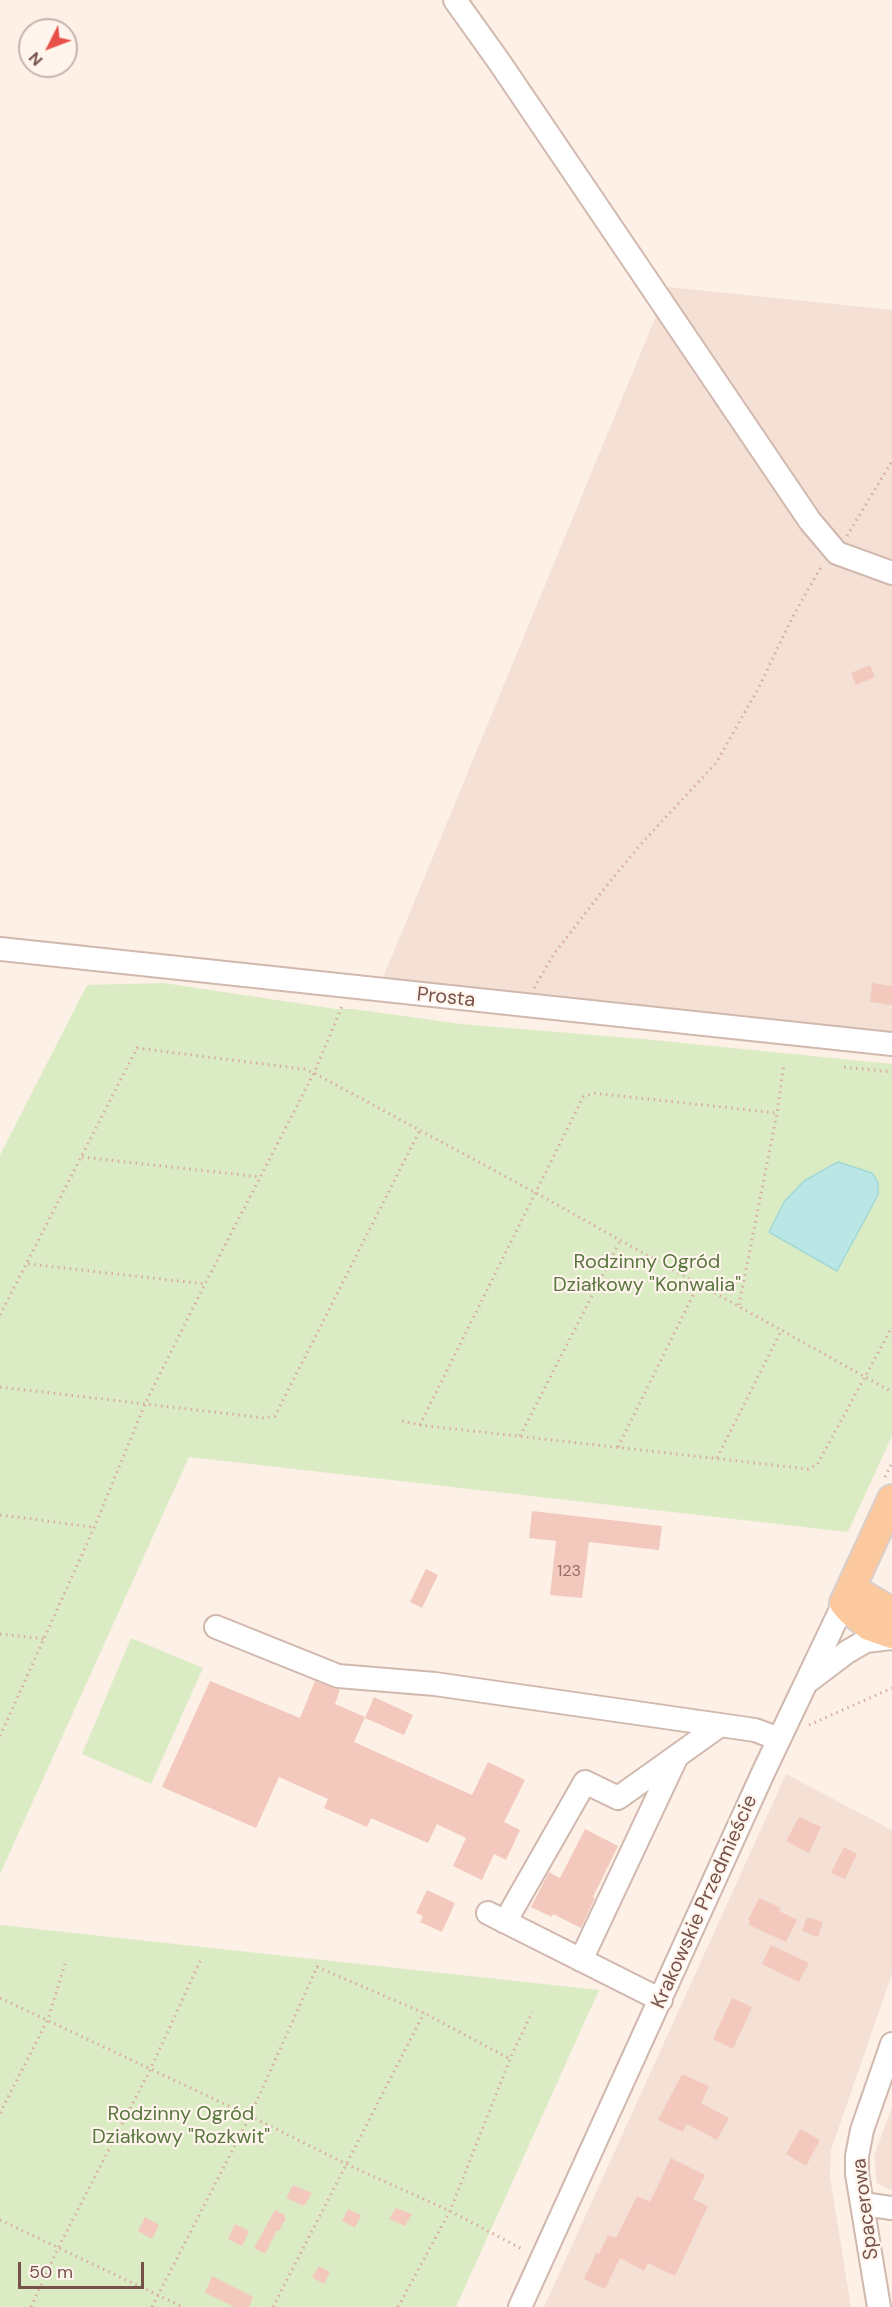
<!DOCTYPE html>
<meta charset="utf-8">
<style>
body{margin:0}
#map{position:relative;width:892px;height:2307px;overflow:hidden;background:#fdf0e6;font-family:"DM Sans",sans-serif}
canvas{display:block}
.north{position:absolute;left:18px;top:18px;width:60px;height:60px;box-sizing:border-box;background:#fff5ed;border:2px solid #c9b4ac;border-radius:50%;rotate:228deg;font-size:16px;font-weight:700;line-height:24px;text-align:center;color:#77524a}
.north::after{content:'';display:block;margin:auto;width:21px;height:27px;background:#e8514a;clip-path:polygon(50% 0,100% 100%,50% 72%,0 100%)}
.scale{position:absolute;left:18px;top:2262px;width:126px;height:27px;box-sizing:border-box;border:3px solid #77524a;border-top:0;padding-left:8px;font-size:18px;line-height:21px;white-space:nowrap;color:#77524a;-webkit-text-stroke:4px #fff5ed;paint-order:stroke}
</style>
<div id="map">
<canvas width="892" height="2307"></canvas>
<div class="north">N</div>
<div class="scale">50 m</div>
</div>
<script>
const g = document.querySelector('canvas').getContext('2d');
g.lineJoin = 'round';
function fill(path, color) { g.fillStyle = color; g.fill(path, 'evenodd'); }
const shape = rows => new Path2D(rows.map(r => 'M' + r).join(''));
function trace(path, color, width, dash) { g.strokeStyle = color; g.lineWidth = width; g.lineCap = dash ? 'butt' : 'round'; g.setLineDash(dash || []); g.stroke(path); }
function write(font, color, halo, rows, align = 'center') {
  g.font = font + ' "DM Sans",sans-serif'; g.lineWidth = 4.5; g.setLineDash([]); g.textBaseline = 'middle'; g.strokeStyle = halo; g.fillStyle = color; for (const [text, x, y, turn = 0] of rows) {
    g.save(); g.translate(x, y); g.rotate((+turn || 0) * Math.PI / 180); g.textAlign = isNaN(turn) ? turn : align; if (halo) g.strokeText(text, 0, 0); g.fillText(text, 0, 0); g.restore();
  }
}
fill(shape([
 [668,287,892,310,892,1037,380,985],
 [786,1774,892,1830,892,1974,831,2150,830,2177,851,2307,544,2307],
 [892,2107,892,2191,877,2183,874,2156]
]), '#f4e0d4');
fill(shape([
 [164,983,336,1009,353,1009,461,1024,643,1039,892,1064,892,1436,848,1532,189,1457,0,1874,0,1155,87,985],
 [131,1638,203,1668,151,1784,82,1754],
 [0,1925,599,1990,456,2307,0,2307]
]), '#dbebc4');
const water = shape([
 [838,1162,872,1173,878,1182,878,1195,837,1271,769,1232,784,1202,804,1181,838,1162]
]);
fill(water, '#bae7e5');
trace(water, '#a0d9d8', 1.5);
fill(shape([
 [870,665,875,677,856,685,851,673],
 [872,983,892,986,892,1005,870,1002],
 [532,1511,662,1526,659,1550,589,1542,582,1598,550,1595,556,1541,529,1538],
 [426,1569,438,1575,422,1608,410,1602],
 [210,1681,300,1718,315,1681,340,1690,335,1704,365,1717,354,1742,472,1795,488,1762,525,1780,504,1822,520,1830,506,1860,494,1854,482,1880,453,1866,466,1838,437,1824,428,1843,371,1818,367,1827,324,1808,328,1799,279,1777,256,1828,162,1787],
 [374,1697,413,1715,404,1735,365,1718],
 [799,1817,821,1827,809,1853,786,1841],
 [585,1829,618,1846,593,1897,595,1898,581,1928,553,1914,552,1917,531,1907,549,1872,560,1878],
 [844,1847,857,1854,845,1879,831,1873],
 [427,1890,455,1903,442,1932,420,1922,423,1916,416,1913],
 [759,1898,781,1908,779,1911,797,1920,786,1942,749,1925,750,1921,748,1920],
 [807,1917,823,1922,818,1937,802,1931],
 [771,1945,809,1963,799,1982,762,1964],
 [732,1998,752,2007,733,2049,713,2039],
 [682,2074,709,2086,701,2103,729,2118,717,2140,687,2124,683,2132,658,2120],
 [800,2129,820,2140,806,2166,786,2154],
 [671,2158,705,2175,693,2199,708,2206,675,2276,648,2263,644,2271,620,2258,605,2289,584,2279,596,2253,599,2254,608,2235,616,2238,637,2196,650,2202],
 [293,2185,312,2193,304,2206,286,2198],
 [396,2208,412,2214,405,2226,389,2219],
 [348,2209,361,2215,355,2228,342,2221],
 [275,2210,285,2215,284,2217,286,2218,279,2231,277,2230,265,2254,254,2248],
 [145,2217,159,2225,152,2239,138,2231],
 [235,2224,249,2231,242,2246,228,2239],
 [319,2266,330,2272,324,2284,312,2277],
 [212,2276,253,2297,249,2307,235,2307,205,2293]
]), '#f3c9bd');
const minor = shape([
 [455,0,500,63,810,521,837,553,892,573],
 [0,949,892,1044],
 [216,1627,338,1676,435,1684,755,1730,779,1739],
 [810,1680,847,1652,866,1641,892,1638],
 [488,1913,661,2000],
 [505,1922,585,1782,618,1798,719,1726],
 [581,1960,677,1756],
 [863,2204,892,2208],
 [520,2307,763,1773,844,1603],
 [879,2307,857,2174,857,2156,862,2130,892,2044]
]);
const major = shape([
 [892,1499,844,1603,851,1611,869,1626,892,1634],
 [851,1588,892,1612]
]);
trace(minor, '#d1b8ae', 26);
trace(major, '#d9cfcc', 32);
trace(shape([
 [847,536,892,461],
 [534,988,554,954,608,884,641,844,716,763,758,689,792,618,822,565],
 [844,1067,892,1072],
 [82,1157,261,1177],
 [28,1264,205,1284],
 [739,1305,777,1113,784,1064],
 [0,1315,137,1048,304,1069,314,1073,536,1193,892,1392],
 [0,1387,265,1418,275,1416,420,1130],
 [402,1421,420,1425,808,1469,817,1465,892,1327],
 [420,1425,583,1097,593,1093,777,1113],
 [520,1436,620,1241],
 [618,1447,698,1285],
 [717,1458,782,1329],
 [885,1477,892,1463],
 [0,1515,93,1527],
 [0,1634,44,1639],
 [809,1725,892,1688],
 [0,1736,94,1528,145,1404,205,1284,314,1073,343,1004],
 [0,1998,250,2116,348,2165,450,2211,524,2250],
 [0,2113,48,2019,65,1964],
 [0,2220,183,2307],
 [31,2307,58,2248,150,2070,202,1957],
 [152,2307,250,2116,317,1967,424,2013,510,2059],
 [273,2307,424,2013],
 [398,2307,450,2211,510,2059,532,2012]
]), '#d8aca0', 3, [1.5, 4.5]);
trace(minor, '#fff', 22);
trace(major, '#fcc89e', 28);
write('16px', '#967067', null, [
 ["123",569,1572]
]);
write('20px', '#77524a', '#fff5ed', [
 ["Prosta",446,998,6],
 ["Krakowskie Przedmieście",705,1902,-66],
 ["Spacerowa",866,2209,-97]
]);
write('20px', '#59773f', '#fff5ed', [
 ["Rodzinny Ogród",647,1263],
 ["Działkowy \"Konwalia\"",647,1286],
 ["Rodzinny Ogród",181,2115],
 ["Działkowy \"Rozkwit\"",181,2138]
]);
</script>
